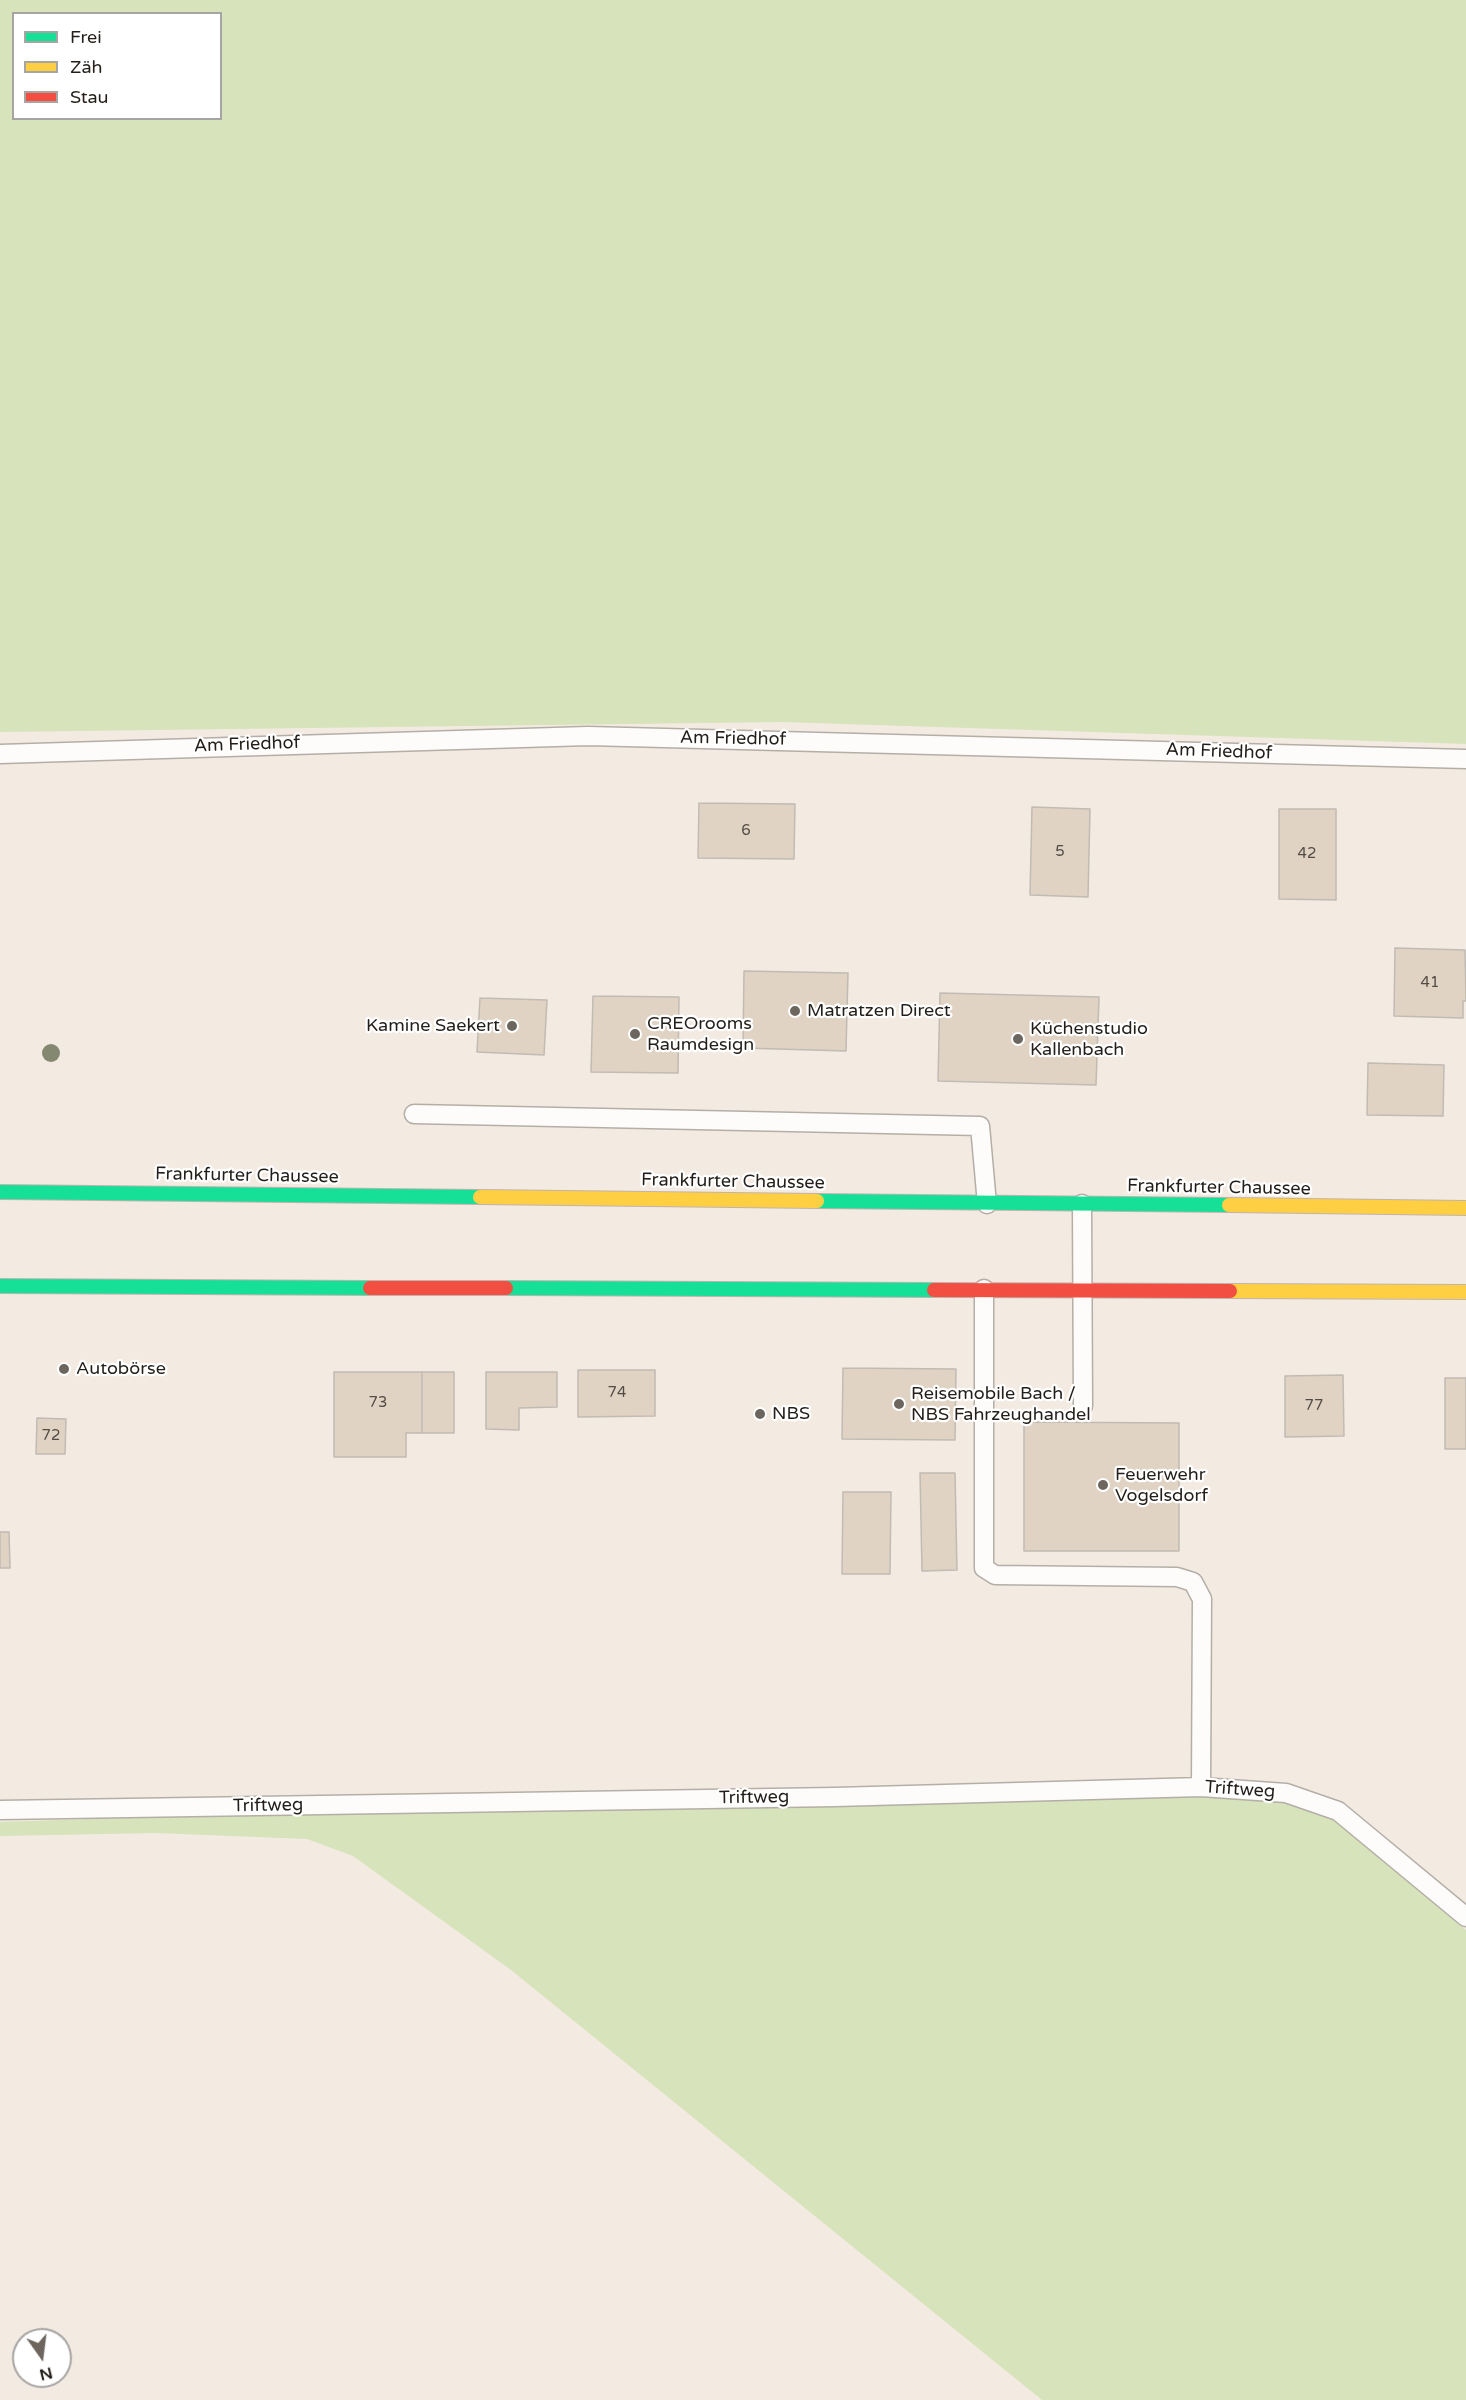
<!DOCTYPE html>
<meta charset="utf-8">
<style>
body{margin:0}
#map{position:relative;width:1466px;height:2400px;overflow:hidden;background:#f3ebe2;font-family:"Varela Round",sans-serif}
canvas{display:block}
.legend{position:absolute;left:12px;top:12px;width:210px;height:108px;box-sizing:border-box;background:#fff;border:2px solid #a7a5a3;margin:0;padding:8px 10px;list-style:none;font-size:18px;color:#231e19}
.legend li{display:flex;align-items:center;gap:12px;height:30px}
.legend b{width:30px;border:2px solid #a7a5a3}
.north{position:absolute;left:12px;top:2328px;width:60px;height:60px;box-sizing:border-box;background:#fff;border:2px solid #a7a5a3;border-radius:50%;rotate:166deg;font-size:16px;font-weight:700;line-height:24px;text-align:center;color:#231e19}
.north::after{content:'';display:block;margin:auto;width:21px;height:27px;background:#6c665f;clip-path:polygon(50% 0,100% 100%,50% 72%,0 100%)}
</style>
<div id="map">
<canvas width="1466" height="2400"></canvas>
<ul class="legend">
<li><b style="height:8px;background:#16e098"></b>Frei</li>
<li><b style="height:8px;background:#ffcf43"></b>Zäh</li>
<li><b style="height:8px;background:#f24e42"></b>Stau</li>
</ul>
<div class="north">N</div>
</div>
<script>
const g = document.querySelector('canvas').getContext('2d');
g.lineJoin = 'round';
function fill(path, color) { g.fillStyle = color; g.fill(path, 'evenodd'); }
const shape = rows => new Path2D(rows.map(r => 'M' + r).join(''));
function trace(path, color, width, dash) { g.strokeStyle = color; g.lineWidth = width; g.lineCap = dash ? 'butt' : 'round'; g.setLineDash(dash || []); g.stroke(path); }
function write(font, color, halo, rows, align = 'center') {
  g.font = font + ' "Varela Round",sans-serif'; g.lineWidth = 4.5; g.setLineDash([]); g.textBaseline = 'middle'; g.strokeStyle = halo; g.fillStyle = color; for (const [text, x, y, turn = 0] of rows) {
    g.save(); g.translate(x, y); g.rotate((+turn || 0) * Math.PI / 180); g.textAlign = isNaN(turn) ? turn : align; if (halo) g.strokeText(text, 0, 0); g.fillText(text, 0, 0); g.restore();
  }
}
fill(shape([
 [0,0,1466,0,1466,744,782,722,0,732],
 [14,14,220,14,220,118,14,118],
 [1224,1793,1288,1801,1334,1820,1466,1930,1466,2400,1042,2400,511,1970,353,1856,307,1839,156,1833,0,1836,0,1822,349,1810,725,1808]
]), '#d7e3bb');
const building = shape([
 [699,803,795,804,794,859,698,858,699,803],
 [1032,807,1090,809,1088,897,1030,895,1032,807],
 [1279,809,1336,809,1336,900,1279,899,1279,809],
 [1395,948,1465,950,1466,1001,1463,1001,1463,1018,1394,1016,1395,948],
 [744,971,848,973,846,1051,743,1048,744,971],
 [940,993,1099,997,1096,1085,938,1081,940,993],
 [593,996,679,997,678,1073,591,1072,593,996],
 [480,998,547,1000,544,1055,477,1052,480,998],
 [1368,1063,1444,1065,1443,1116,1367,1115,1368,1063],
 [843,1368,956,1369,955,1440,842,1439,843,1368],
 [578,1370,655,1370,655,1416,578,1417,578,1370],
 [334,1372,422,1372,422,1433,406,1433,406,1457,334,1457,334,1372],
 [422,1372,454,1372,454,1433,422,1433,422,1372],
 [486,1372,557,1372,557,1407,519,1408,519,1430,486,1429,486,1372],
 [1343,1375,1344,1436,1285,1437,1285,1376,1343,1375],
 [1445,1378,1466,1378,1466,1449,1445,1449,1445,1378],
 [37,1418,66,1419,65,1454,36,1454,37,1418],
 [1024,1422,1179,1423,1179,1551,1024,1551,1024,1422],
 [920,1473,955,1473,957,1570,922,1571,920,1473],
 [843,1492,891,1492,890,1574,842,1574,843,1492],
 [0,1532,9,1532,10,1568,0,1568,0,1532]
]);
fill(building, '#e0d3c4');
trace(building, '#c1bbb4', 1.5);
const lane = shape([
 [0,754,588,736,1466,759],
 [414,1114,980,1126,987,1204],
 [1082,1204,1083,1406],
 [984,1289,984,1568,995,1575,1177,1577,1193,1582,1202,1599,1201,1787],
 [0,1810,835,1797,1201,1787,1286,1793,1338,1811,1466,1917]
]);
const fast = shape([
 [0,1192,480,1197],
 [817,1201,1229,1205],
 [0,1286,370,1288],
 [506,1288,934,1290]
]);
const slow = shape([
 [480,1197,817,1201],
 [1229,1205,1466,1208],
 [1230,1291,1466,1292]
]);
const jam = shape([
 [370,1288,506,1288],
 [934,1290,1230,1291]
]);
trace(lane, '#b4aea7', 21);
trace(fast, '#c1b3ae', 16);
trace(slow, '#c1b3ae', 16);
trace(jam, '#c1b3ae', 16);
trace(lane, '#fdfcfb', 18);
trace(fast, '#16e098', 14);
trace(slow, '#ffcf43', 14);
trace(jam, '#f24e42', 14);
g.fillStyle = '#848871';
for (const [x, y] of [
 [51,1053]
]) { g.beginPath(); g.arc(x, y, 9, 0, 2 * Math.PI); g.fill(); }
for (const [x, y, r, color] of [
 [795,1011,6,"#6c665f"],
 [512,1026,6,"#6c665f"],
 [635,1034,6,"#6c665f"],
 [1018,1039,6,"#6c665f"],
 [64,1369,6,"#6c665f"],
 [899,1404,6,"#6c665f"],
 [760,1414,6,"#6c665f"],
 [1103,1485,6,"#6c665f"]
]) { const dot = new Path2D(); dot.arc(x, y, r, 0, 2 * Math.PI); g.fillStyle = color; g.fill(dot); trace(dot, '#fff', 2); }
write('15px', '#534c45', null, [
 ["6",746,831],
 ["5",1060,852],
 ["42",1307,854],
 ["41",1430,983],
 ["74",617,1393],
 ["73",378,1403],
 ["77",1314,1406],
 ["72",51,1436]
]);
write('18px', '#231e19', '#fff', [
 ["Am Friedhof",733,739,1],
 ["Am Friedhof",247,745,-2],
 ["Am Friedhof",1219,752,2],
 ["Frankfurter Chaussee",247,1176,1],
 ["Frankfurter Chaussee",733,1182,1],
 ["Frankfurter Chaussee",1219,1188,1],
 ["Triftweg",1240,1790,4],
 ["Triftweg",754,1798,-1],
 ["Triftweg",268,1806,-1]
]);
write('18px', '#231e19', '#fff', [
 ["Matratzen Direct",807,1011],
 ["CREOrooms",647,1024],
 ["Raumdesign",647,1045],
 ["Kamine Saekert",500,1026,"right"],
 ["Küchenstudio",1030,1029],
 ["Kallenbach",1030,1050],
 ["Autobörse",76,1369],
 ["Reisemobile Bach /",911,1394],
 ["NBS Fahrzeughandel",911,1415],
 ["NBS",772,1414],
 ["Feuerwehr",1115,1475],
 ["Vogelsdorf",1115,1496]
], 'left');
</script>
